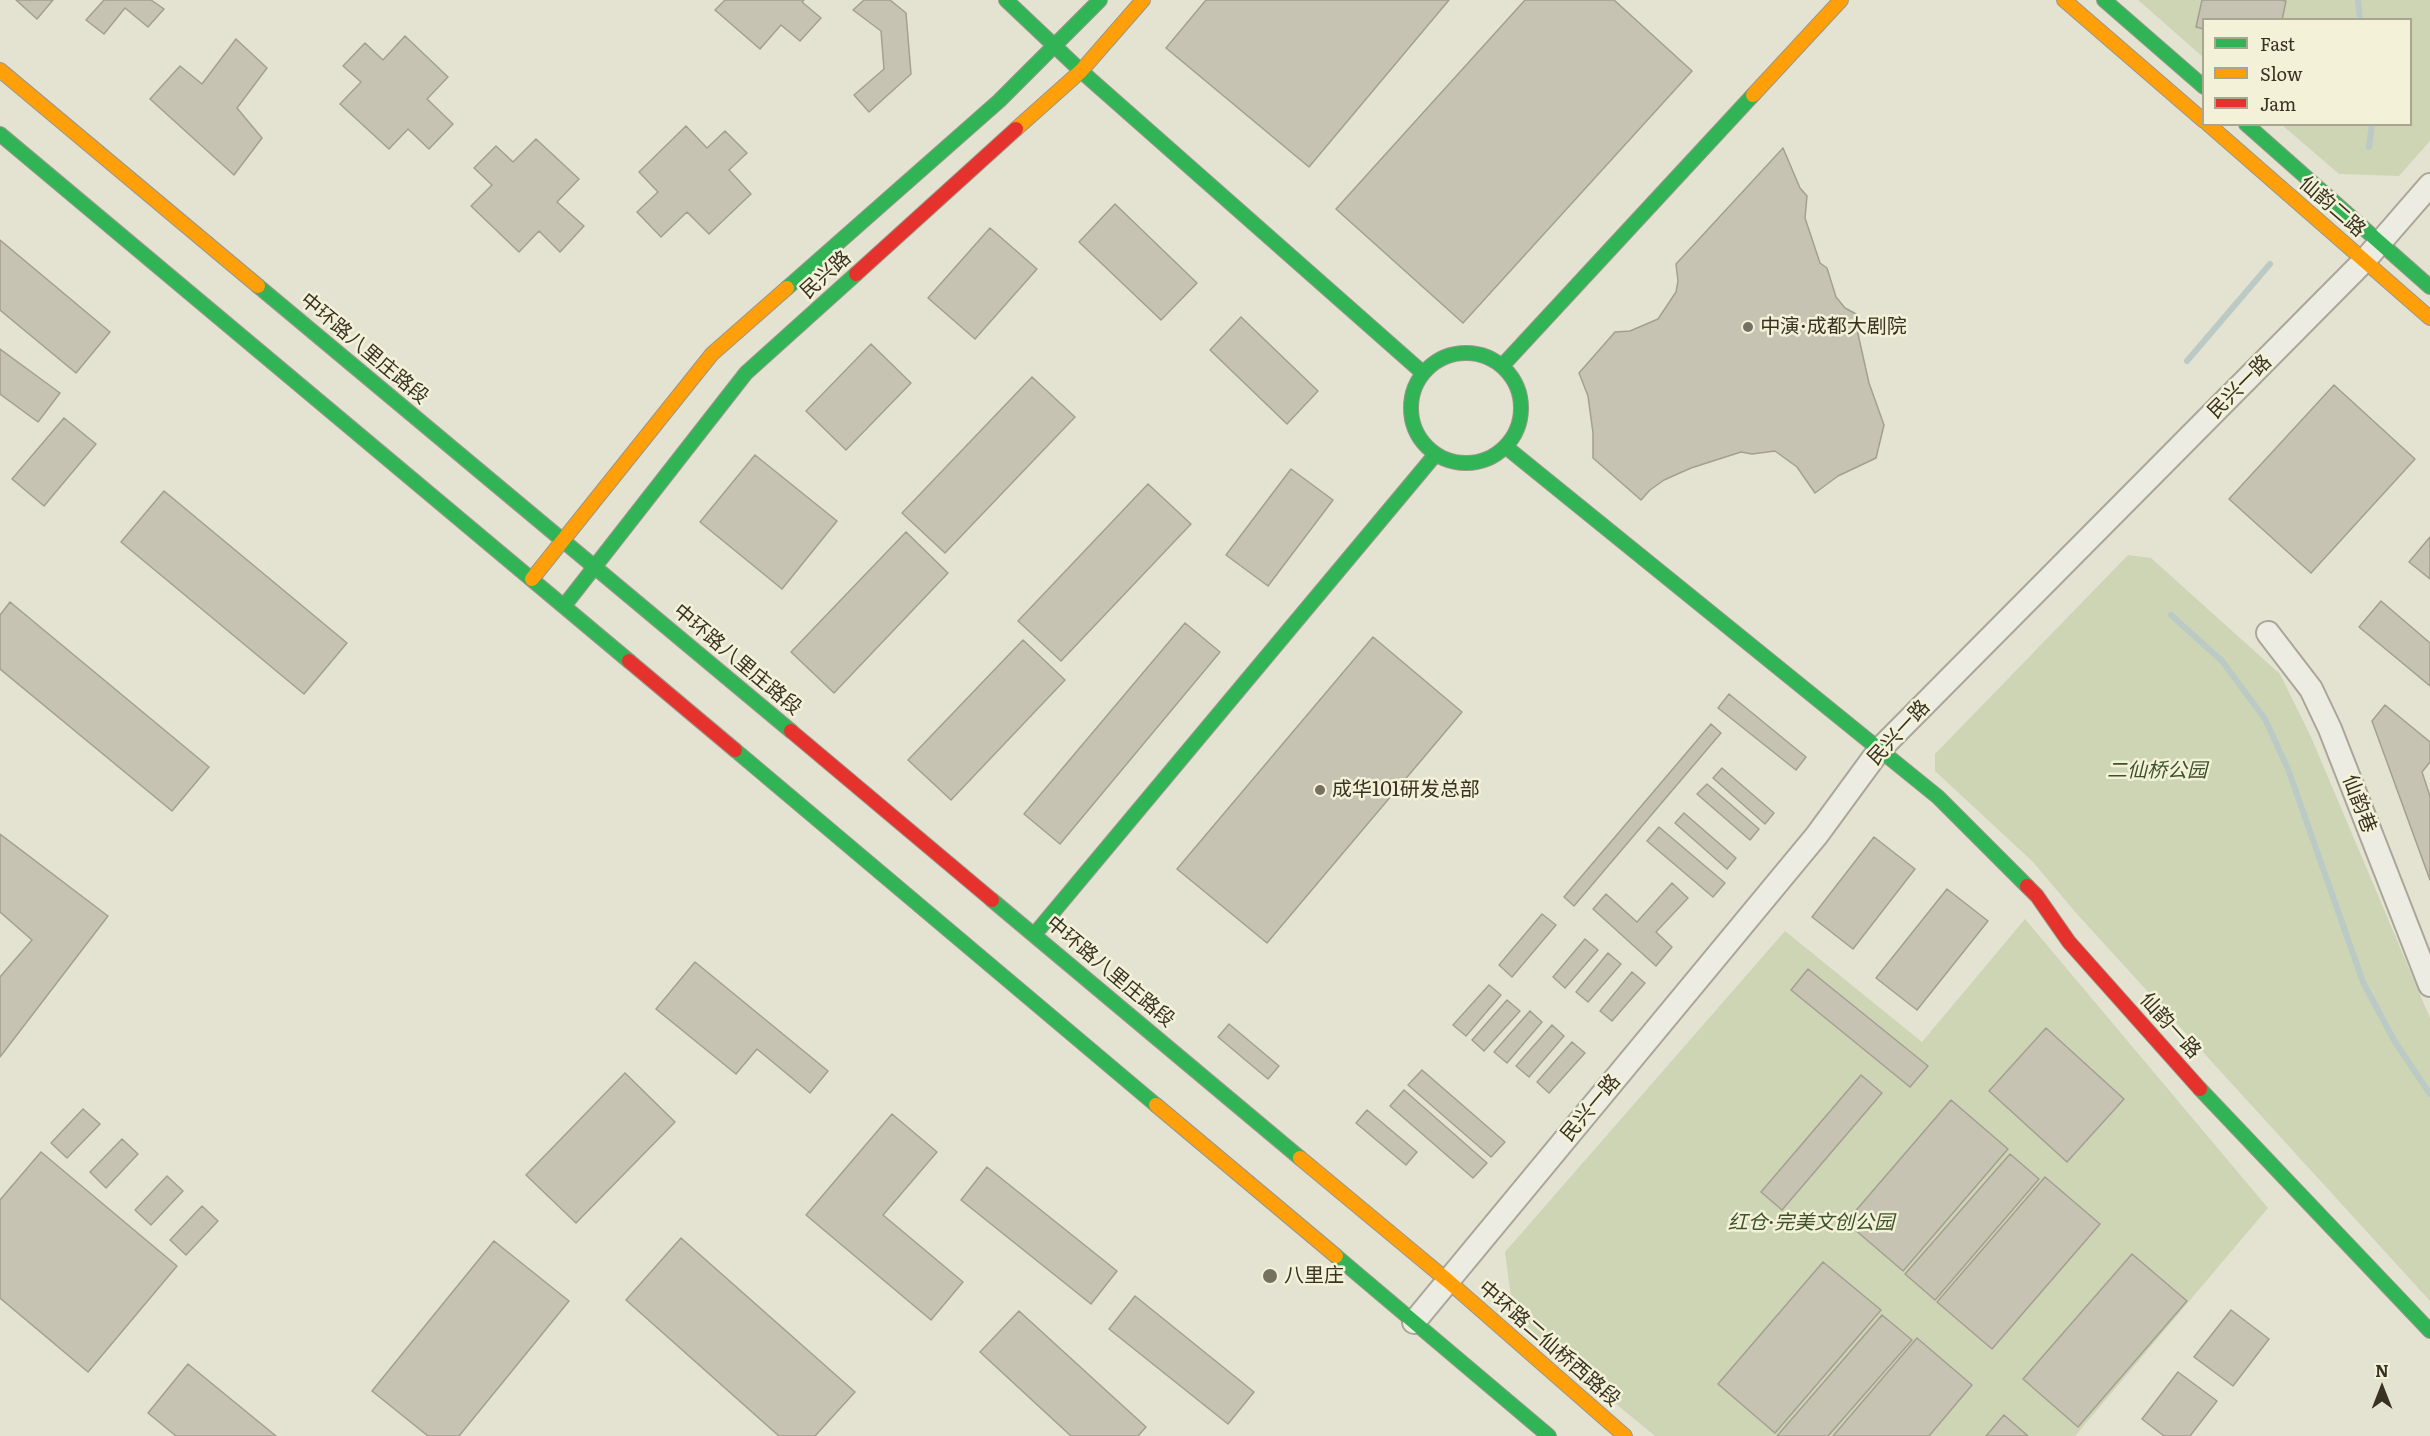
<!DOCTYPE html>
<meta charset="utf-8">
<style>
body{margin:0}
#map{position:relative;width:2430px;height:1436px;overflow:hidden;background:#e4e3d2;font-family:Literata,serif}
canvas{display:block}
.legend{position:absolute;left:2202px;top:18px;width:210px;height:108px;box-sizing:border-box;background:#f3f2d9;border:2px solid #a9a590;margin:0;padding:8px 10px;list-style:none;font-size:18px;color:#393222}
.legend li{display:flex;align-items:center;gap:12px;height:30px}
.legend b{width:30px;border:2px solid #a9a590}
.north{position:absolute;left:2352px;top:1358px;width:60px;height:60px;-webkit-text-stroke:4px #f3f2d9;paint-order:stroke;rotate:0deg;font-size:16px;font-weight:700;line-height:24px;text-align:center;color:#393222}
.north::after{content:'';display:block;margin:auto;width:21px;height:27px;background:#393222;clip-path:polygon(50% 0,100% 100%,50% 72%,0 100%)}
</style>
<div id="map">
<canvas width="2430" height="1436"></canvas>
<ul class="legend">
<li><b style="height:8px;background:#30b455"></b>Fast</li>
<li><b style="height:8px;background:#ff9f0a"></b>Slow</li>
<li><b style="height:8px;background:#e5322d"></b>Jam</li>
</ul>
<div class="north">N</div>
</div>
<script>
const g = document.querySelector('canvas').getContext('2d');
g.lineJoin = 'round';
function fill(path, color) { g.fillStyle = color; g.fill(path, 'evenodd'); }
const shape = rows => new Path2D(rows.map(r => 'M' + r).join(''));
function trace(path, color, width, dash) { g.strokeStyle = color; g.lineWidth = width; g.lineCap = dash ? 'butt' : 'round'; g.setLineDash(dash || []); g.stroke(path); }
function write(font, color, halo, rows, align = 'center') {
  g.font = font + ' Literata,"Noto Sans SC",serif'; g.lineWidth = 5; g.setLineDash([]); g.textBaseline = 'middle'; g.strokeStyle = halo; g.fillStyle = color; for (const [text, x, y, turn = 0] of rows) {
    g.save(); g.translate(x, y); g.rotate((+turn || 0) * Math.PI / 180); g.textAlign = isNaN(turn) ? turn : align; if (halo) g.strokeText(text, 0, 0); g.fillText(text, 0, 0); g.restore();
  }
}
fill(shape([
 [2138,0,2430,0,2430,141,2399,176,2339,174,2282,125,2410,124,2410,20,2204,20,2203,57],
 [2128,555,2151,558,2280,674,2311,737,2430,1018,2430,1301,2077,914,2032,861,1935,771,1935,754],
 [2025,919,2268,1208,2075,1436,1655,1436,1514,1320,1505,1252,1785,931,1922,1042]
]), '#cdd5b5');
trace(shape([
 [2358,0,2360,20],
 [2369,147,2372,124],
 [2187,361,2270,264],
 [2171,615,2222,661,2265,719,2288,769,2363,982,2395,1042,2430,1094]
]), '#bbcac5', 6);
const building = shape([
 [16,0,53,0,37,19,16,0],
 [104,0,151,0,164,9,148,27,125,8,104,34,86,20,104,0],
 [725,0,804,0,802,2,821,18,800,41,781,25,760,49,715,10,725,0],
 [864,0,890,0,906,13,911,74,869,112,854,95,884,69,881,31,853,10,864,0],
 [1206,0,1449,0,1309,167,1166,48,1206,0],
 [1525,0,1614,0,1692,71,1463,323,1336,209,1525,0],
 [2202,0,2281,0,2286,1,2282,20,2204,20,2204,29,2196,27,2202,0],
 [405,36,448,77,427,99,453,124,429,149,408,129,389,149,340,104,361,82,343,66,365,43,383,60,405,36],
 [236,39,267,68,237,108,262,138,234,175,150,99,180,66,202,84,236,39],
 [686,126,707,148,725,131,747,153,729,170,751,194,709,234,687,212,661,237,637,212,658,192,639,172,686,126],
 [536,139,579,179,557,202,584,226,560,252,539,231,519,252,471,206,492,185,474,168,496,146,513,162,536,139],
 [1783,148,1800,188,1807,196,1805,218,1820,263,1827,268,1836,297,1845,308,1856,314,1858,334,1869,383,1884,425,1876,458,1838,476,1815,493,1797,467,1775,451,1752,454,1741,452,1691,468,1664,480,1650,490,1641,500,1593,458,1593,433,1588,396,1579,373,1615,332,1630,331,1658,319,1676,292,1678,281,1676,264,1783,148],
 [1115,204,1197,283,1161,320,1079,242,1115,204],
 [990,228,1037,269,975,339,928,298,990,228],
 [0,240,110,332,76,373,0,310,0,240],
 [1241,317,1318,391,1287,424,1210,350,1241,317],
 [871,344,911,383,846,450,806,411,871,344],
 [0,349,60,393,38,422,0,394,0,349],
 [1032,377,1075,417,945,553,902,513,1032,377],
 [2334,385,2415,459,2311,573,2229,499,2334,385],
 [64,418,96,444,44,506,12,479,64,418],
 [755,455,837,521,782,589,700,522,755,455],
 [1291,469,1333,500,1268,586,1226,555,1291,469],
 [1148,484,1191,524,1061,661,1018,621,1148,484],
 [164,491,347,643,304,694,121,542,164,491],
 [906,532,948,573,834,693,791,652,906,532],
 [2430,537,2430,579,2409,562,2430,537],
 [2381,601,2430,643,2430,686,2359,627,2381,601],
 [10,602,209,767,172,811,0,669,0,615,10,602],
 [1185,623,1220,652,1060,844,1024,814,1185,623],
 [1373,637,1462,712,1267,943,1177,869,1373,637],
 [1023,640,1065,680,951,800,908,760,1023,640],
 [1729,694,1806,757,1796,770,1718,708,1729,694],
 [2385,705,2430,742,2430,762,2422,772,2430,796,2430,880,2372,721,2385,705],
 [1711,724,1721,733,1574,906,1564,897,1711,724],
 [1722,768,1774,813,1765,824,1713,778,1722,768],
 [1707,784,1759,829,1750,840,1697,794,1707,784],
 [1684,813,1736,858,1727,869,1675,823,1684,813],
 [1659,827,1725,883,1713,897,1647,841,1659,827],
 [0,834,108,916,0,1057,0,977,32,940,0,912,0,834],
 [1874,837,1915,869,1853,949,1812,917,1874,837],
 [1672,883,1688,898,1656,932,1672,947,1656,966,1593,909,1606,894,1637,922,1672,883],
 [1947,889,1988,921,1917,1010,1876,978,1947,889],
 [1542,914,1556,925,1512,977,1499,965,1542,914],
 [1585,939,1598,950,1565,988,1553,977,1585,939],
 [1608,953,1621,964,1588,1002,1576,992,1608,953],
 [695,962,828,1071,810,1093,757,1049,736,1074,656,1009,695,962],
 [1808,969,1928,1066,1910,1087,1791,990,1808,969],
 [1632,972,1645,983,1612,1021,1600,1011,1632,972],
 [1489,985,1501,995,1466,1036,1453,1025,1489,985],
 [1507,1000,1520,1011,1484,1051,1472,1040,1507,1000],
 [1530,1011,1542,1022,1507,1063,1494,1052,1530,1011],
 [1229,1024,1279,1066,1268,1079,1218,1037,1229,1024],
 [1552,1025,1564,1036,1529,1077,1516,1066,1552,1025],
 [2046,1028,2124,1099,2067,1162,1989,1091,2046,1028],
 [1572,1042,1585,1053,1549,1093,1537,1082,1572,1042],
 [1422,1070,1505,1142,1491,1157,1408,1085,1422,1070],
 [625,1073,675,1122,576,1223,526,1175,625,1073],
 [1861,1075,1882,1093,1782,1210,1761,1192,1861,1075],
 [1404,1090,1487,1163,1473,1178,1390,1106,1404,1090],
 [1951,1100,2008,1149,1903,1271,1846,1222,1951,1100],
 [83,1109,100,1124,67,1158,51,1143,83,1109],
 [1367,1110,1417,1152,1406,1165,1356,1123,1367,1110],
 [892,1114,937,1152,883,1215,963,1282,931,1320,806,1215,892,1114],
 [122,1139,138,1154,106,1188,90,1172,122,1139],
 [41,1152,177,1266,88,1372,0,1298,0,1200,41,1152],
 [2010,1154,2039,1179,1935,1300,1905,1274,2010,1154],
 [987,1167,1117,1271,1091,1304,961,1200,987,1167],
 [167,1176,183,1191,151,1225,135,1210,167,1176],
 [2045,1177,2100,1224,1992,1349,1937,1302,2045,1177],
 [202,1206,218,1221,186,1255,170,1240,202,1206],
 [681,1238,855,1392,815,1436,779,1436,626,1300,681,1238],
 [494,1241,569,1301,459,1436,428,1436,372,1391,494,1241],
 [2132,1254,2187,1301,2078,1427,2023,1379,2132,1254],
 [1823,1262,1881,1310,1775,1433,1718,1384,1823,1262],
 [1135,1296,1254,1392,1228,1424,1109,1329,1135,1296],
 [2231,1310,2269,1339,2233,1386,2194,1357,2231,1310],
 [1019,1311,1146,1427,1138,1436,1071,1436,980,1352,1019,1311],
 [1882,1315,1912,1340,1828,1436,1777,1436,1882,1315],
 [1917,1338,1972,1385,1929,1436,1833,1436,1917,1338],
 [188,1364,276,1436,176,1436,148,1413,188,1364],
 [2178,1372,2217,1401,2190,1436,2164,1436,2142,1419,2178,1372],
 [2004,1415,2028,1436,1986,1436,2004,1415]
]);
fill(building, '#c7c3b3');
trace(building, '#a49f91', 1.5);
const street = shape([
 [2268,633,2311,689,2330,729,2430,985],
 [1414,1322,1817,835,1880,749,2364,261,2430,185]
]);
const fast = shape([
 [1006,0,1081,71,1423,373],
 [2104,0,2204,87],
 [2246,124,2430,287],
 [0,134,629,661],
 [258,286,791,731],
 [787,288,999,101,1100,0],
 '1411 408a55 55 0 1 1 110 0a55 55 0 1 1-110 0Z',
 [1502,366,1753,95],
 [1506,447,1938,797,2027,886],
 [564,606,746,373,856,274],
 [735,750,1156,1105],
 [992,900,1300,1158],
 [1034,935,1435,455],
 [2200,1089,2430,1331],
 [1336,1256,1549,1436]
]);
const slow = shape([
 [2064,0,2204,121],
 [0,70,258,286],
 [1753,95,1841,0],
 [2208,124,2430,318],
 [1016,129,1081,71,1143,0],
 [532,579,712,354,787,288],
 [1156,1105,1336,1256],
 [1300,1158,1448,1281,1625,1436]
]);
const jam = shape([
 [856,274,1016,129],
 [629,661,735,750],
 [791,731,992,900],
 [2027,886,2037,896,2069,942,2200,1089]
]);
trace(street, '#aaa79a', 26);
trace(fast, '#99978a', 16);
trace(slow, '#99978a', 16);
trace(jam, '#99978a', 16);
trace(street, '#edece2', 22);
trace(fast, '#30b455', 14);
trace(slow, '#ff9f0a', 14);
trace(jam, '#e5322d', 14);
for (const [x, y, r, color] of [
 [1748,327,6,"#757060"],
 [1320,790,6,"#757060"],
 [1270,1276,8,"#757060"]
]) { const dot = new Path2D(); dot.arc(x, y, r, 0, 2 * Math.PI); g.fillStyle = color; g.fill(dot); trace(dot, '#f3f2d9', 2); }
write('20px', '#393222', '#f3f2d9', [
 ["仙韵二路",2332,207,41],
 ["民兴路",826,275,-42],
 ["中环路八里庄路段",364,349,40],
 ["民兴一路",2240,387,-45],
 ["中环路八里庄路段",737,660,40],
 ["民兴一路",1899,733,-47],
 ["仙韵巷",2359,804,69],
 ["中环路八里庄路段",1110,972,40],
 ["仙韵一路",2170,1026,48],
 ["民兴一路",1591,1108,-50],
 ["中环路二仙桥西路段",1549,1344,41]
]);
write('20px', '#393222', '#f3f2d9', [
 ["中演·成都大剧院",1760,327],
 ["成华101研发总部",1332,790],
 ["八里庄",1284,1276]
], 'left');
write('italic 20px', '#3f532a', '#f3f2d9', [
 ["二仙桥公园",2157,771],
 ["红仓·完美文创公园",1811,1223]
]);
</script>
